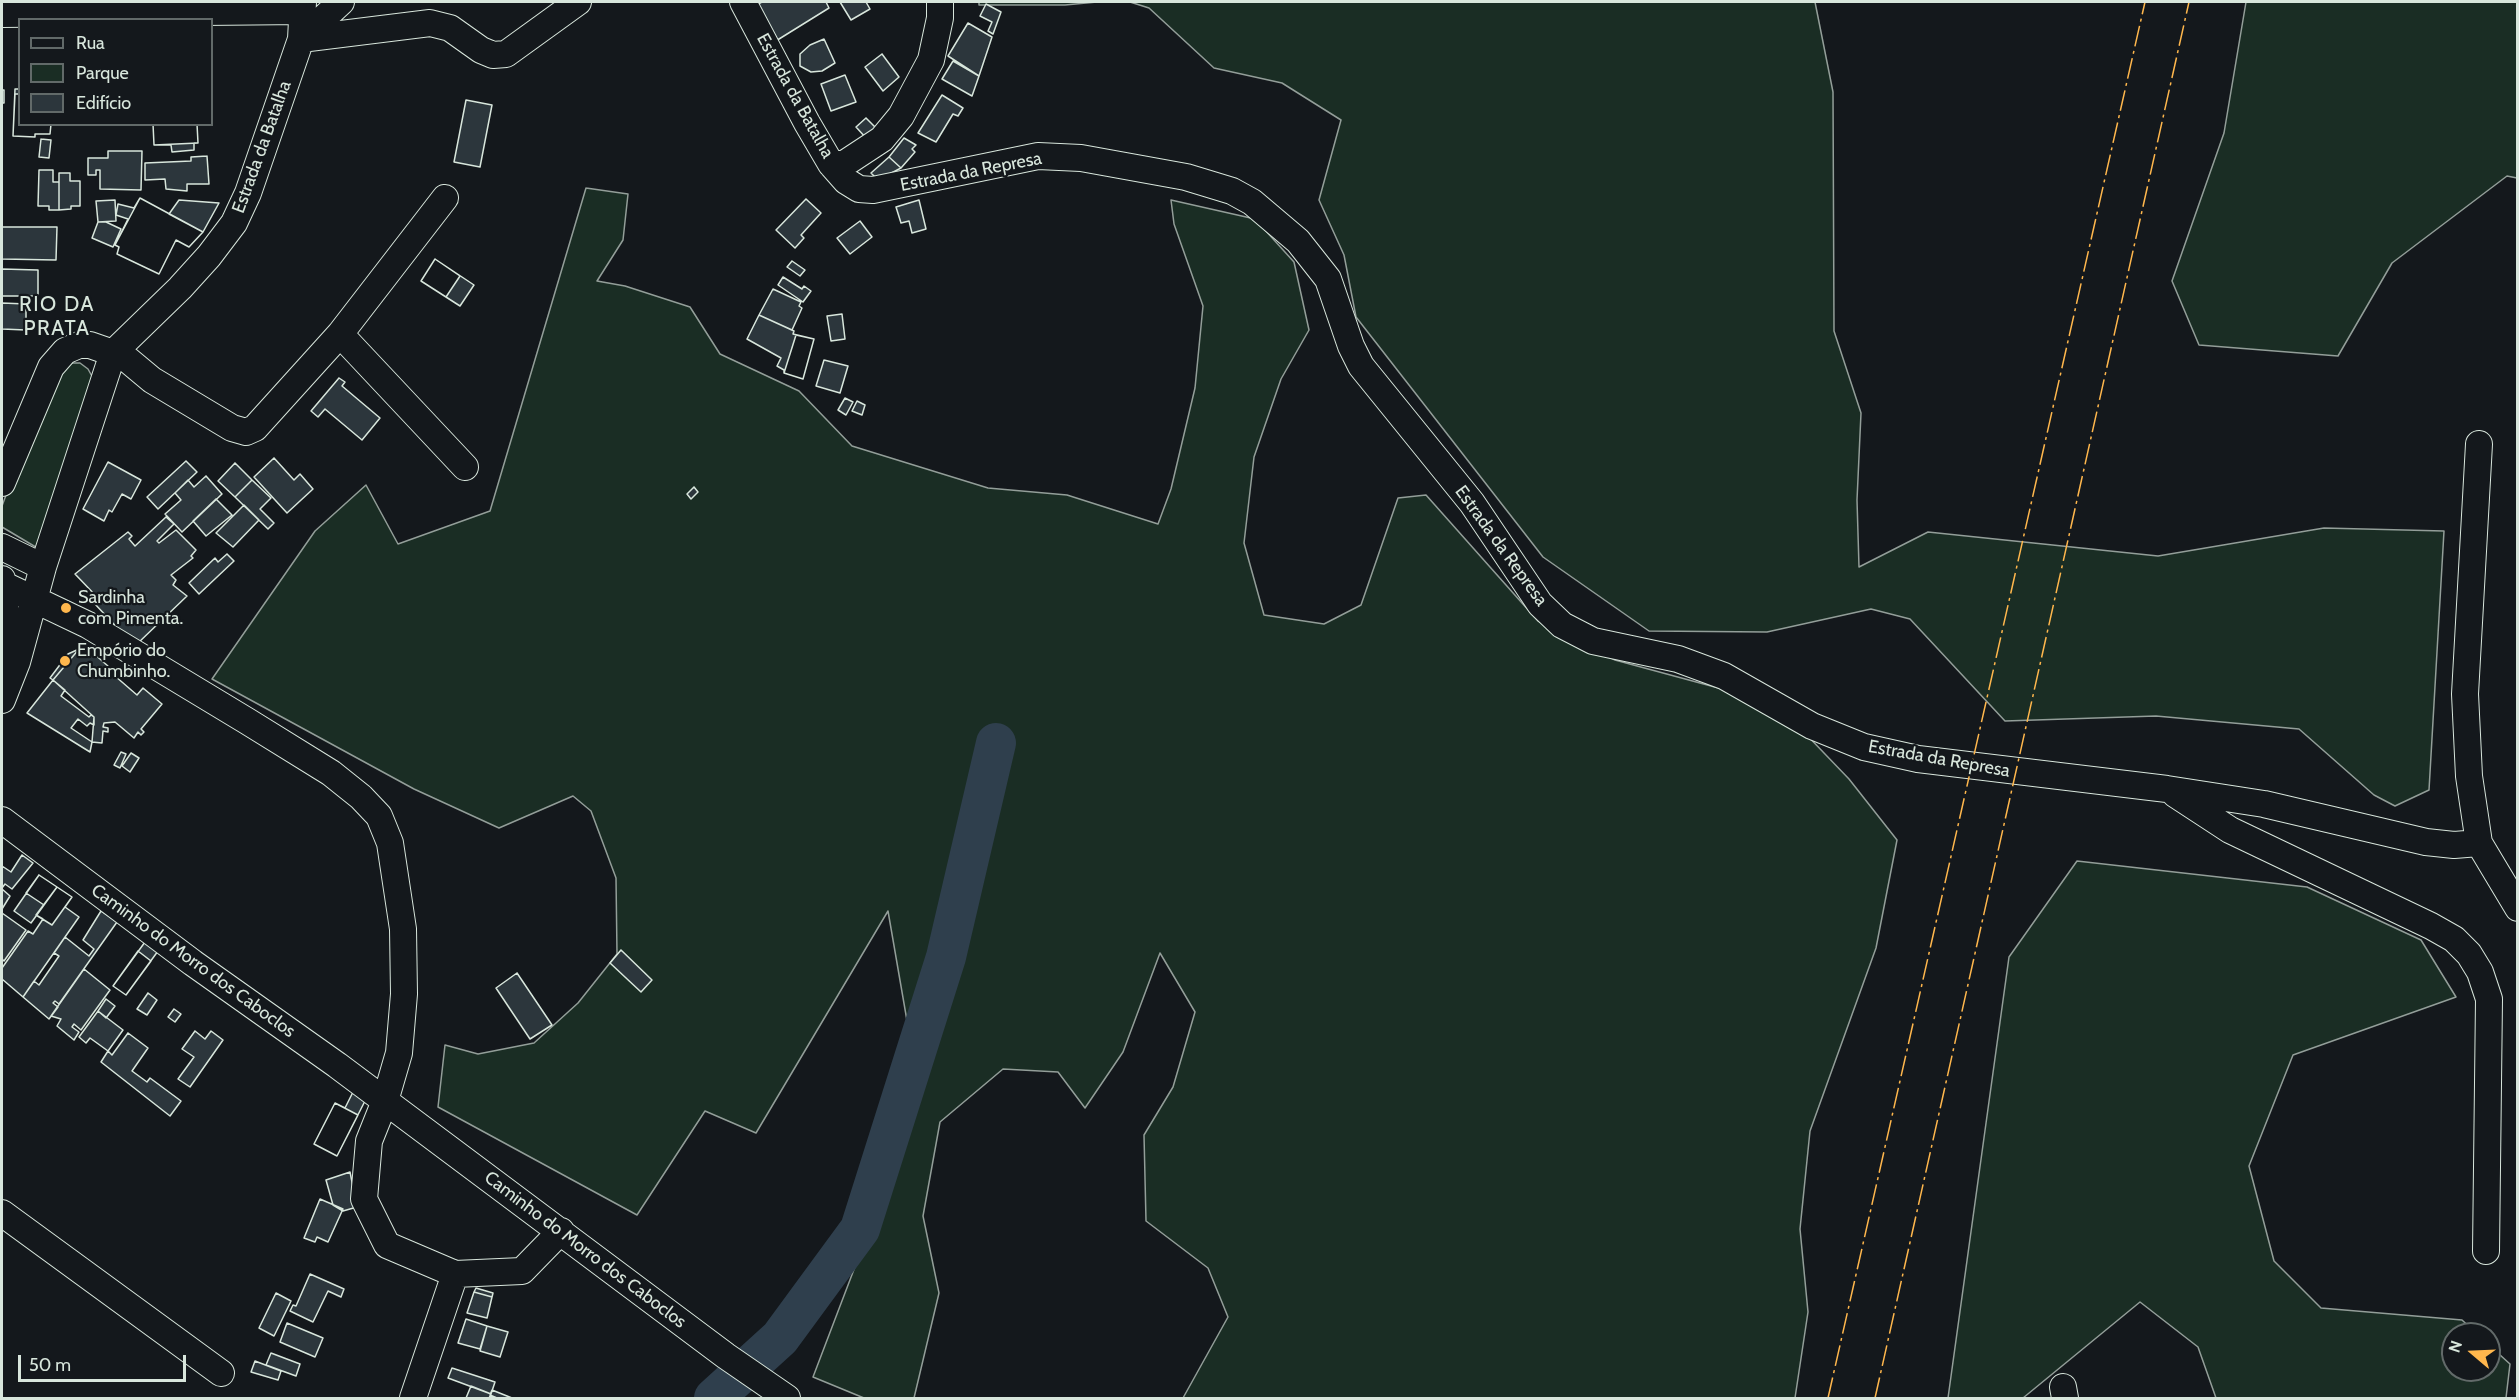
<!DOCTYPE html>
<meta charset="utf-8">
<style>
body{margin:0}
#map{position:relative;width:2519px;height:1400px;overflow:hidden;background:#14181c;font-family:Cabin,sans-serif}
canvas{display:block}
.frame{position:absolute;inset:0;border:3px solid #d8e6dc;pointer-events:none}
.legend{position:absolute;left:18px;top:18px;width:195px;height:108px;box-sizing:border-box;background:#14181c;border:2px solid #626a69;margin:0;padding:8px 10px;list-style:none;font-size:18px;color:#d8e6dc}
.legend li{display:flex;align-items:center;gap:12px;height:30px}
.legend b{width:30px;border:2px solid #626a69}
.north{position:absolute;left:2441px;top:1322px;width:60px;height:60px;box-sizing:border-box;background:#14181c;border:2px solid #626a69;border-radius:50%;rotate:289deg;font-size:16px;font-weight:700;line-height:24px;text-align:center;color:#d8e6dc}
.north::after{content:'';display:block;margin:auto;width:21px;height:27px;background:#ffb74d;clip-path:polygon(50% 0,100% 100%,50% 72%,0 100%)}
.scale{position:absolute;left:18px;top:1355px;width:168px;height:27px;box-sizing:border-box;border:3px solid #d8e6dc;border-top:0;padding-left:8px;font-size:18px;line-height:21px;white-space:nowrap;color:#d8e6dc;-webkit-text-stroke:4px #14181c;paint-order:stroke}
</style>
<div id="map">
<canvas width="2519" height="1400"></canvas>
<div class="frame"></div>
<ul class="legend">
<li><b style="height:8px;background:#14181c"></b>Rua</li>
<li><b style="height:16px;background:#1a2d24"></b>Parque</li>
<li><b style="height:16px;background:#2c363c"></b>Edifício</li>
</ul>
<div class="north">N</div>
<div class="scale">50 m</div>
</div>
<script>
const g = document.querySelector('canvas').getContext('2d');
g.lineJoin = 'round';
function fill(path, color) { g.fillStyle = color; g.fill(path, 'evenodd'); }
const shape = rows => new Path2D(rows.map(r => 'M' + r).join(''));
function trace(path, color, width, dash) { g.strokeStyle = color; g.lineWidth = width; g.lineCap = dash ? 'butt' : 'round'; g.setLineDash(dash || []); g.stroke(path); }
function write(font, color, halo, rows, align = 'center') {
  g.font = font + ' Cabin,sans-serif'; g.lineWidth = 4.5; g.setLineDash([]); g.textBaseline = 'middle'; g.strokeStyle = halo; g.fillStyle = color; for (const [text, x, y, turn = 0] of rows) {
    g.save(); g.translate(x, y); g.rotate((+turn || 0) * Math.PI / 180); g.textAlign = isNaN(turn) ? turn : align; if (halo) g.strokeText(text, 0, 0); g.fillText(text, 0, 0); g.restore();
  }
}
const green = shape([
 [979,2,1097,2,1065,5,979,5,979,2],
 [1130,2,1815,2,1833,92,1834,331,1861,413,1857,500,1859,567,1928,532,2158,556,2324,528,2444,531,2429,790,2395,806,2374,795,2299,729,2156,716,2005,721,1910,619,1871,609,1767,632,1649,631,1543,557,1356,317,1344,255,1319,200,1341,120,1282,83,1214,68,1149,8,1130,2],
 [2246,2,2517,2,2517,178,2507,176,2392,263,2338,356,2199,345,2172,281,2224,133,2246,2],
 [586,188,628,194,623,240,597,281,625,286,690,307,720,354,799,391,852,446,988,488,1067,495,1158,524,1171,489,1195,388,1203,306,1174,224,1171,200,1255,219,1294,262,1309,330,1281,379,1254,457,1244,543,1264,615,1324,624,1361,605,1398,498,1426,495,1538,621,1615,660,1759,699,1800,728,1849,779,1897,840,1876,948,1810,1131,1800,1229,1808,1312,1795,1398,1183,1398,1228,1317,1208,1268,1146,1221,1144,1135,1173,1087,1195,1012,1160,953,1123,1052,1085,1108,1058,1072,1003,1069,940,1122,923,1216,939,1293,914,1398,864,1398,813,1377,920,1096,888,911,756,1133,705,1111,637,1215,438,1107,445,1045,478,1054,534,1043,578,1003,617,954,616,878,591,811,573,796,499,828,414,789,212,679,315,531,366,485,398,544,490,511,586,188],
 [71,363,80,363,88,369,93,378,39,549,2,527,2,506,46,386,71,363],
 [2077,861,2307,887,2421,940,2456,997,2293,1055,2249,1166,2274,1261,2321,1308,2462,1320,2477,1334,2453,1334,2453,1370,2489,1370,2489,1345,2510,1364,2506,1398,2216,1398,2198,1347,2140,1302,2023,1398,1948,1398,2009,957,2077,861]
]);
fill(green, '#1a2d24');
trace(green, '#939e99', 1.5);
trace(shape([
 [714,1398,780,1338,860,1229,946,957,996,743]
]), '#2f3f4d', 40);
const building = shape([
 [762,2,826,2,829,8,771,44,756,5,762,2],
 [840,2,866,2,870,9,851,20,840,2],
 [986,4,1001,12,993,34,988,31,992,22,980,16,986,4],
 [968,23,992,37,979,76,948,56,968,23],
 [824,39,835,63,822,71,811,72,800,66,800,54,810,45,824,39],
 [882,54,899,77,883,91,865,67,882,54],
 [953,61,979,76,972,96,942,79,953,61],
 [845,75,856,102,831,111,821,84,845,75],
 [15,89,20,89,20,124,51,124,50,134,35,134,35,137,13,136,15,89],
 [2,90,4,90,4,103,2,103,2,90],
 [15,94,20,94,20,124,51,124,50,134,35,134,35,137,13,136,15,94],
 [942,95,963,108,958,116,953,114,936,142,918,133,942,95],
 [466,100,492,105,480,167,454,162,466,100],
 [866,118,877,129,867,139,856,127,866,118],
 [153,124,197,124,198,143,154,145,153,124],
 [153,124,197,124,198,143,194,143,194,150,172,152,171,145,154,145,153,124],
 [904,138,916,145,912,149,915,152,901,168,889,157,904,138],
 [41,139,51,140,49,158,39,157,41,139],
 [108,151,142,151,141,190,100,189,100,170,96,170,96,175,88,175,88,158,108,158,108,151],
 [207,156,209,184,187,184,187,191,166,189,165,179,145,180,145,163,191,161,191,157,207,156],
 [889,157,901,168,878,180,871,173,889,157],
 [39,170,53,170,53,182,59,182,59,210,49,210,49,206,38,206,39,170],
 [59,173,70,173,70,181,80,181,80,206,71,206,71,209,59,210,59,173],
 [140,198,203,232,189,247,176,240,159,274,117,254,119,247,115,245,140,198],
 [140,198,203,232,189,247,176,240,159,274,117,254,119,247,115,245,128,219,116,215,118,204,134,208,140,198],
 [806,199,821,213,801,235,804,238,795,248,776,230,806,199],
 [115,200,116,221,98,222,96,201,115,200],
 [179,200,219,203,203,232,169,214,179,200],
 [919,200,926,229,912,233,909,221,901,223,896,207,919,200],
 [860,221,872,237,850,254,837,238,860,221],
 [98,222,106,222,121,229,113,247,92,238,98,222],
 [2,227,57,227,56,260,2,259,2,227],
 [435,259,460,276,446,297,421,281,435,259],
 [435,259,474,285,460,306,421,281,435,259],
 [792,261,805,270,800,276,787,267,792,261],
 [2,269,38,270,38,296,2,296,2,269],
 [783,277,802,289,804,286,811,291,803,302,778,285,783,277],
 [773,289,801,302,799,306,802,308,792,330,759,315,773,289],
 [2,303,26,304,26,330,2,329,2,303],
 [842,314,845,339,831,341,827,316,842,314],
 [759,315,794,331,793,334,814,339,803,379,784,373,784,370,777,366,781,358,747,339,759,315],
 [796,335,814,339,803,379,784,373,796,335],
 [824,360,848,366,840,393,816,386,824,360],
 [339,378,345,382,342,386,380,418,362,440,325,409,318,417,311,411,339,378],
 [845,398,853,402,846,415,838,410,845,398],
 [857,401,865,405,862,415,852,411,857,401],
 [274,458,294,480,300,474,313,489,287,513,254,477,274,458],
 [186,461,197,472,158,509,147,497,186,461],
 [108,462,141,480,131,499,122,494,112,512,109,510,104,521,83,509,108,462],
 [235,463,252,480,235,497,218,481,235,463],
 [206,476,222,494,182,532,165,514,181,500,175,493,188,480,194,487,206,476],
 [252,480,271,498,260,509,274,523,268,529,235,497,252,480],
 [694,487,698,492,691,499,687,494,694,487],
 [216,499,232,515,206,536,193,521,216,499],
 [244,505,259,520,233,547,216,533,244,505],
 [166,517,174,524,157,541,159,543,176,530,196,550,191,556,193,558,171,575,176,580,173,585,187,596,137,644,124,635,94,603,98,598,75,574,128,532,132,536,129,539,135,546,166,517],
 [227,554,234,561,199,594,189,583,215,558,218,562,227,554],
 [79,649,53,680,50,678,68,654,79,649],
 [79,649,92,652,117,674,115,676,137,695,143,688,162,704,141,729,144,732,141,735,138,732,134,738,115,722,104,723,103,727,108,728,108,732,103,731,102,743,92,742,94,717,53,680,79,649],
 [53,680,65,690,61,696,89,717,91,715,94,717,94,725,90,723,87,726,78,719,71,728,92,742,90,752,27,713,53,680],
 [121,752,126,754,120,768,114,765,121,752],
 [131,753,139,758,130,772,122,766,131,753],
 [22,855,33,863,12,889,5,884,2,888,2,866,11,872,22,855],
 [39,875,57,887,31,923,14,911,39,875],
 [39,875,57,887,44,905,26,893,39,875],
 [57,887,72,897,52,925,36,915,57,887],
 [57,887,72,897,65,907,79,917,23,997,2,979,2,968,28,931,33,934,43,919,36,915,57,887],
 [2,889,10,896,2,909,2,889],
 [101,911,117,922,59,1004,55,1001,53,1003,58,1007,49,1019,23,997,34,981,39,985,59,956,54,953,65,937,89,956,94,949,83,940,101,911],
 [2,913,26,930,4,961,2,959,2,913],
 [145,942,158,951,126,995,113,986,145,942],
 [621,950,652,980,641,992,610,963,621,950],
 [138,951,151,961,126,995,113,986,138,951],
 [84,969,110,990,81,1030,74,1024,72,1027,79,1032,74,1040,57,1026,61,1019,51,1016,84,969],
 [517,973,552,1025,530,1039,496,988,517,973],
 [148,993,157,1000,147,1015,137,1009,148,993],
 [106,999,115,1006,106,1018,98,1011,106,999],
 [174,1009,181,1014,175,1022,168,1017,174,1009],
 [98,1011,123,1030,108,1051,90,1038,86,1043,79,1037,98,1011],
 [195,1031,205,1039,211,1031,223,1040,190,1087,178,1079,194,1057,182,1049,195,1031],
 [128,1033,148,1048,132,1071,147,1082,150,1078,181,1101,170,1116,101,1062,108,1051,112,1055,128,1033],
 [353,1092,366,1099,337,1156,314,1144,335,1103,345,1108,353,1092],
 [335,1103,358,1115,337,1156,314,1144,335,1103],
 [350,1172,357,1207,343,1211,333,1205,326,1180,350,1172],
 [320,1199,343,1209,328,1242,317,1237,315,1242,304,1238,320,1199],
 [310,1274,344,1289,341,1297,328,1291,313,1322,290,1311,293,1305,296,1306,310,1274],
 [476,1288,493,1293,492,1297,474,1292,476,1288],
 [474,1292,492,1297,487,1318,467,1313,474,1292],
 [276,1293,291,1301,274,1336,259,1328,276,1293],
 [466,1319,487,1326,480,1349,458,1343,466,1319],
 [287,1323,323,1338,315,1357,280,1342,287,1323],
 [487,1326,508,1332,500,1357,480,1351,487,1326],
 [271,1353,300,1364,296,1376,266,1365,271,1353],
 [255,1361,281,1371,278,1380,251,1372,255,1361],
 [452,1368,495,1382,491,1394,448,1378,452,1368],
 [471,1386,491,1394,489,1398,466,1398,471,1386],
 [492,1390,512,1398,497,1398,490,1395,492,1390]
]);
fill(building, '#2c363c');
trace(building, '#d8e6dc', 1.5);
const minor = shape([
 [743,2,807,123,831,164,844,164,882,139,901,116,931,60,940,18,940,2],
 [2,14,303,11],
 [301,39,430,23,450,28,481,50,493,55,506,54,578,2],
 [301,39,341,2],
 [831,164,846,181,859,189,873,190,1038,156,1081,158,1186,177,1232,191,1252,202,1298,241,1328,279,1351,346,1361,366,1472,503,1540,604,1562,625,1593,641,1678,659,1724,676,1812,726,1864,747,1918,759,2167,789,2264,804,2426,842,2454,845,2479,843],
 [340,334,465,467],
 [116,350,152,380,232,428,246,432,255,428,340,334,445,198],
 [2479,444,2465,694,2469,776,2479,843,2518,908],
 [2,483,51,367,65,351,79,345,90,345,113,353],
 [2,547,43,567],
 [2,579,7,623,2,655],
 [4,585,88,625,247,721,331,773,361,797,379,816,390,843,403,929,404,994,399,1053,385,1101,369,1141,364,1199,387,1245,455,1274,522,1271,561,1231],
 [2,700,17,662,43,567,113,353,180,288,209,256,234,223,248,193,301,39,303,2],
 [2175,794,2230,830,2431,926,2454,939,2469,954,2480,972,2489,999,2486,1251],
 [2,820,193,963,337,1065,726,1356,787,1398],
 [2,1213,221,1373],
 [2063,1387,2065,1398],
 [413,1398,455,1274]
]);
trace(minor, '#d8e6dc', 28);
trace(minor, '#14181c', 26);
trace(shape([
 [1828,1398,2145,2],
 [1875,1398,2189,2]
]), '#ffb74d', 1.5, [21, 4.5, 3, 4.5]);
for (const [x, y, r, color] of [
 [66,608,6,"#ffb74d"],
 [65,661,6,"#ffb74d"]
]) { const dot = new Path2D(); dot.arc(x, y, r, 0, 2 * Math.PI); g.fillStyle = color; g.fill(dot); trace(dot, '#14181c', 2); }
write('18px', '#d8e6dc', '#14181c', [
 ["Estrada da Batalha",795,96,61],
 ["Estrada da Batalha",262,147,-70],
 ["Estrada da Represa",971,172,-11],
 ["Estrada da Represa",1501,546,54],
 ["Estrada da Represa",1939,759,10],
 ["Caminho do Morro dos Caboclos",193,961,36],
 ["Caminho do Morro dos Caboclos",585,1250,37]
]);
write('18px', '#d8e6dc', '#14181c', [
 ["Sardinha",78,598],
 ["com Pimenta.",78,619],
 ["Empório do",77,651],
 ["Chumbinho.",77,672]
], 'left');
g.letterSpacing = '1.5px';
write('21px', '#d8e6dc', '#14181c', [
 ["RIO DA",57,305],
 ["PRATA",57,329]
]);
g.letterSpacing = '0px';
</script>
